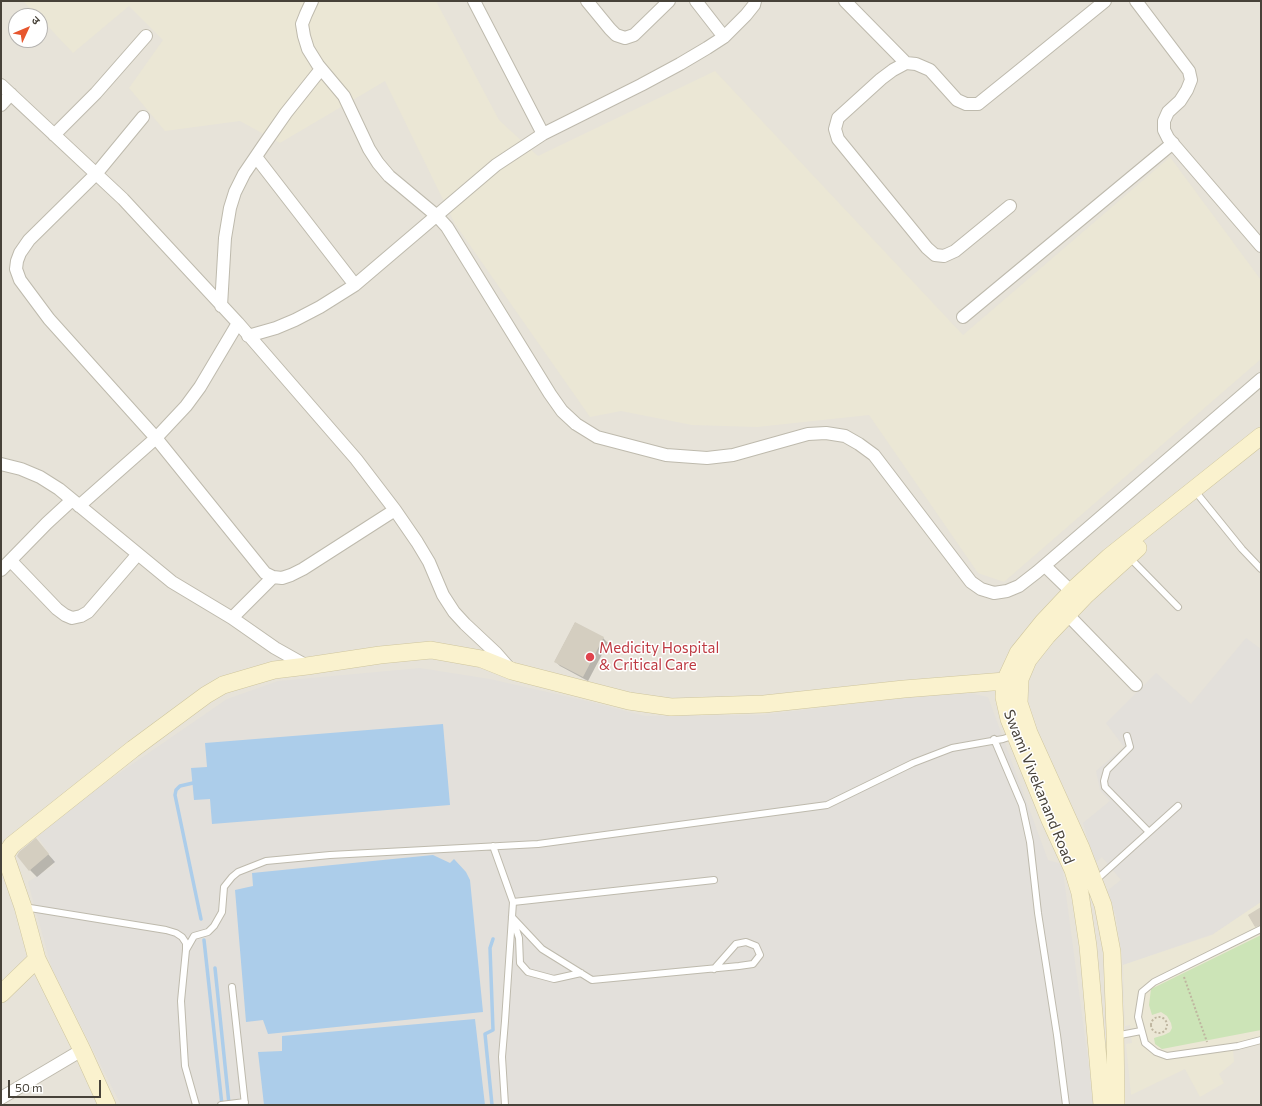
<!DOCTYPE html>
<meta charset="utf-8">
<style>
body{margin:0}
#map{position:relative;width:1262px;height:1106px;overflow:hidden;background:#f4f1ea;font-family:Commissioner,"Noto Sans Devanagari",sans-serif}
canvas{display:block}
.frame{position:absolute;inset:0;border:2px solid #474239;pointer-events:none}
.north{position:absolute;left:8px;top:8px;width:40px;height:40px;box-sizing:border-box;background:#fff;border:1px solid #b5b3b0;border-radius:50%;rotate:46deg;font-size:11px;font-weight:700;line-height:16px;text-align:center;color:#474239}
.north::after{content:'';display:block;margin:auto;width:14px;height:18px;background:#e7562e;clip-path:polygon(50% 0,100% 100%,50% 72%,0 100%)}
.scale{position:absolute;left:8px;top:1080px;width:93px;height:18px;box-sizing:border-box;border:2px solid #474239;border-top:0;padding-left:5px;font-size:12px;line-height:14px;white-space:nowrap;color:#474239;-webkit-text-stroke:3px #fff;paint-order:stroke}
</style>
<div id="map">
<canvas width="1262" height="1106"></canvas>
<div class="frame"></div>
<div class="north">उ</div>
<div class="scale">50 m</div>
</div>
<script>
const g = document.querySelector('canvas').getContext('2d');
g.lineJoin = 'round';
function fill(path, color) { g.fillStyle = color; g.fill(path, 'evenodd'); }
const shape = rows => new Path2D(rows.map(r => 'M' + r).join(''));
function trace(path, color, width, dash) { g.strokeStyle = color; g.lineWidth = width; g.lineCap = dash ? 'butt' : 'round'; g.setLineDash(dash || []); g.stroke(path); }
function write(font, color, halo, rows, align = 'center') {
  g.font = font + ' Commissioner,sans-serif'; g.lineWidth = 3; g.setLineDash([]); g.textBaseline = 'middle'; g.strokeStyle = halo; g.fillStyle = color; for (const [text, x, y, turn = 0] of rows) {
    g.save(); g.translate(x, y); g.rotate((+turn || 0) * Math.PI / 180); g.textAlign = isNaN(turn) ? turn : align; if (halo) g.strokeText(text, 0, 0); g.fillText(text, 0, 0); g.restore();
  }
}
fill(shape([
 [1,1,1261,1,1261,1105,1,1105],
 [16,16,40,16,40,40,16,40]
]), '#e7e3d9');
fill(shape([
 [1246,638,1261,649,1261,902,1213,934,1123,965,1116,916,1107,891,1121,880,1102,857,1095,863,1083,823,1110,801,1100,790,1096,771,1124,747,1106,723,1156,673,1191,704],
 [420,668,490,679,587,701,645,716,761,715,960,691,988,697,1048,860,1062,864,1094,1105,121,1105,52,969,28,882,54,865,50,855,35,833,91,789,108,781,227,699,278,681]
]), '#e3e0db');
fill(shape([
 [23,1,436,1,499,120,538,156,715,71,963,335,1170,157,1261,280,1261,359,1004,582,978,573,869,415,757,427,692,425,621,411,590,417,455,224,385,81,280,143,240,121,165,131,129,88,163,40,129,6,73,53,40,18,40,16,38,16],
 [1261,902,1261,1044,1233,1050,1234,1062,1219,1074,1224,1083,1200,1097,1185,1069,1131,1095,1126,1044,1132,1043,1130,1025,1125,1026,1123,965,1212,935]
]), '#ebe7d5');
fill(shape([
 [1261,935,1261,1030,1162,1049,1155,1044,1154,1038,1164,1035,1170,1032,1172,1028,1171,1023,1167,1016,1161,1012,1152,1015,1149,1005,1151,989]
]), '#cce4b7');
fill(shape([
 [443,724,450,805,212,824,210,799,194,800,191,768,207,767,205,743],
 [433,855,450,863,454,859,466,872,470,880,483,1012,268,1034,263,1020,246,1022,235,890,253,886,252,873],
 [475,1019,485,1105,264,1105,258,1052,282,1051,282,1036]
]), '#accdea');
fill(shape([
 [575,623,603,638,608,643,588,681,560,666,555,661],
 [36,840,55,862,37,877,30,870]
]), '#0003');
trace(shape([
 [193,783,180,786,176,790,175,795,201,919],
 [204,940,222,1105],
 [215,968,229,1104],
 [492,1105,485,1034,493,1030,490,948,493,939]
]), '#accdea', 3.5);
fill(shape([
 [575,622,604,637,583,677,554,662],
 [36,838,49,854,29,871,17,856,19,852],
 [1261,907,1261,925,1255,927,1248,915]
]), '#d4cec0');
const lane = shape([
 [1195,491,1242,549,1261,569],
 [1130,558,1178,607],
 [1127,736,1130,747,1107,770,1104,781,1105,787,1149,832],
 [994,739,1022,805,1030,842,1038,913,1057,1035,1066,1105],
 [493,846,513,902,505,1021,502,1057,505,1105],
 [1096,880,1178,806],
 [513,902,714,880],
 [24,907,166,930,176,933,182,937,186,943,186,950,181,1001,185,1066,196,1105],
 [512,917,542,949,592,980,739,966,753,964,760,955,756,946,746,942,736,944,714,969],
 [513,920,519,938,520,963,528,972,554,979,581,973],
 [1261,929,1154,982,1142,992,1138,1017,1145,1043,1156,1052,1167,1056,1238,1046,1261,1040],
 [186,950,194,936,208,932,214,926,222,912,224,887,232,877,238,872,266,861,330,855,538,844,827,805,913,763,952,748,1003,739,1015,735],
 [232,987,245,1105],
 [1115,1036,1141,1031],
 [221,1105,245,1102]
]);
const street = shape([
 [312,1,306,14,302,24,304,36,308,49,318,65,344,96,369,149,378,163,389,176,437,216,447,227,550,394,562,411,576,424,597,437,666,455,707,458,733,455,808,434,826,433,845,436,859,444,874,455,971,582,981,589,994,593,1007,591,1019,586,1037,572,1261,379],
 [474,1,543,134],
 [587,1,610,29,616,35,625,38,634,35,669,1],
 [696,1,724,37],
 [845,1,906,63],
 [1136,1,1189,71,1191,80,1187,90,1180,101,1168,112,1164,121,1164,130,1168,138,1261,246],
 [1,85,123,199,238,323,356,459,395,510,417,542,429,562,443,595,454,612,465,624,496,653,510,669],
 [1,105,11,94],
 [143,117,96,174,29,240,20,253,17,261,16,269,20,280,49,319,156,438,265,573,273,577,282,578,291,575,303,569,395,510],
 [54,135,96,93,146,36],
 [256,157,355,285],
 [1010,206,955,251,944,256,935,255,927,248,838,139,835,129,838,118,881,79,893,70,906,63,916,64,930,70,957,100,966,104,978,104,1014,75,1105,1],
 [221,306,225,238,230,208,235,192,244,174,263,146,286,113,321,69],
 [963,317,1173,143],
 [248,336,276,328,295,320,320,307,355,285,496,165,543,134,641,85,680,64,707,48,724,37,746,15,754,5,755,1],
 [1,464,21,469,40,477,59,489,172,582,232,618,275,648,307,666],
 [79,506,156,438,186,406,200,387,238,323],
 [11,561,57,609,65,615,72,618,81,616,88,612,138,554],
 [1045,566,1077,597],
 [1,570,47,523,72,500],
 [1067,614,1136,685],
 [232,618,273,577],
 [1,1098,82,1050]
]);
const secondary = shape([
 [1,994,37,959],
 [107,1105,82,1050,37,959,23,907,5,855,12,845,133,749,206,695,223,685,274,670,307,666,380,655,431,650,482,659,512,671,629,701,671,707,764,704,904,689,1005,681],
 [1102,1105,1088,946,1080,893,1073,870,1050,820,1009,719,1004,697,1005,681,1018,653,1043,622,1075,588,1109,557,1261,436],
 [1116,1105,1115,1031,1112,952,1103,905,1081,848,1029,733,1019,703,1020,679,1028,660,1047,636,1086,595,1138,548]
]);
trace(lane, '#bebaad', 8);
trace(street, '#bebaad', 14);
trace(secondary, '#cfc69e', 18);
trace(shape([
 [1184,977,1207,1042],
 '1151 1025a8 8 0 1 1 16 0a8 8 0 1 1-16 0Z'
]), '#bfb6a0', 2, [2, 2]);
trace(lane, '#fff', 6);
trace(street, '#fff', 12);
trace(secondary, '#faf2ce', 17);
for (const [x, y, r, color] of [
 [590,657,5,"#e0444e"]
]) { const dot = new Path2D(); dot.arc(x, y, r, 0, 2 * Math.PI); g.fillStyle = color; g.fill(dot); trace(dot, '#fff', 1.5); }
write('15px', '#be3a42', '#fff', [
 ["Medicity Hospital",599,648],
 ["& Critical Care",599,665]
], 'left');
write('15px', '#474239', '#fff', [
 ["Swami Vivekanand Road",1039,787,68]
]);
</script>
